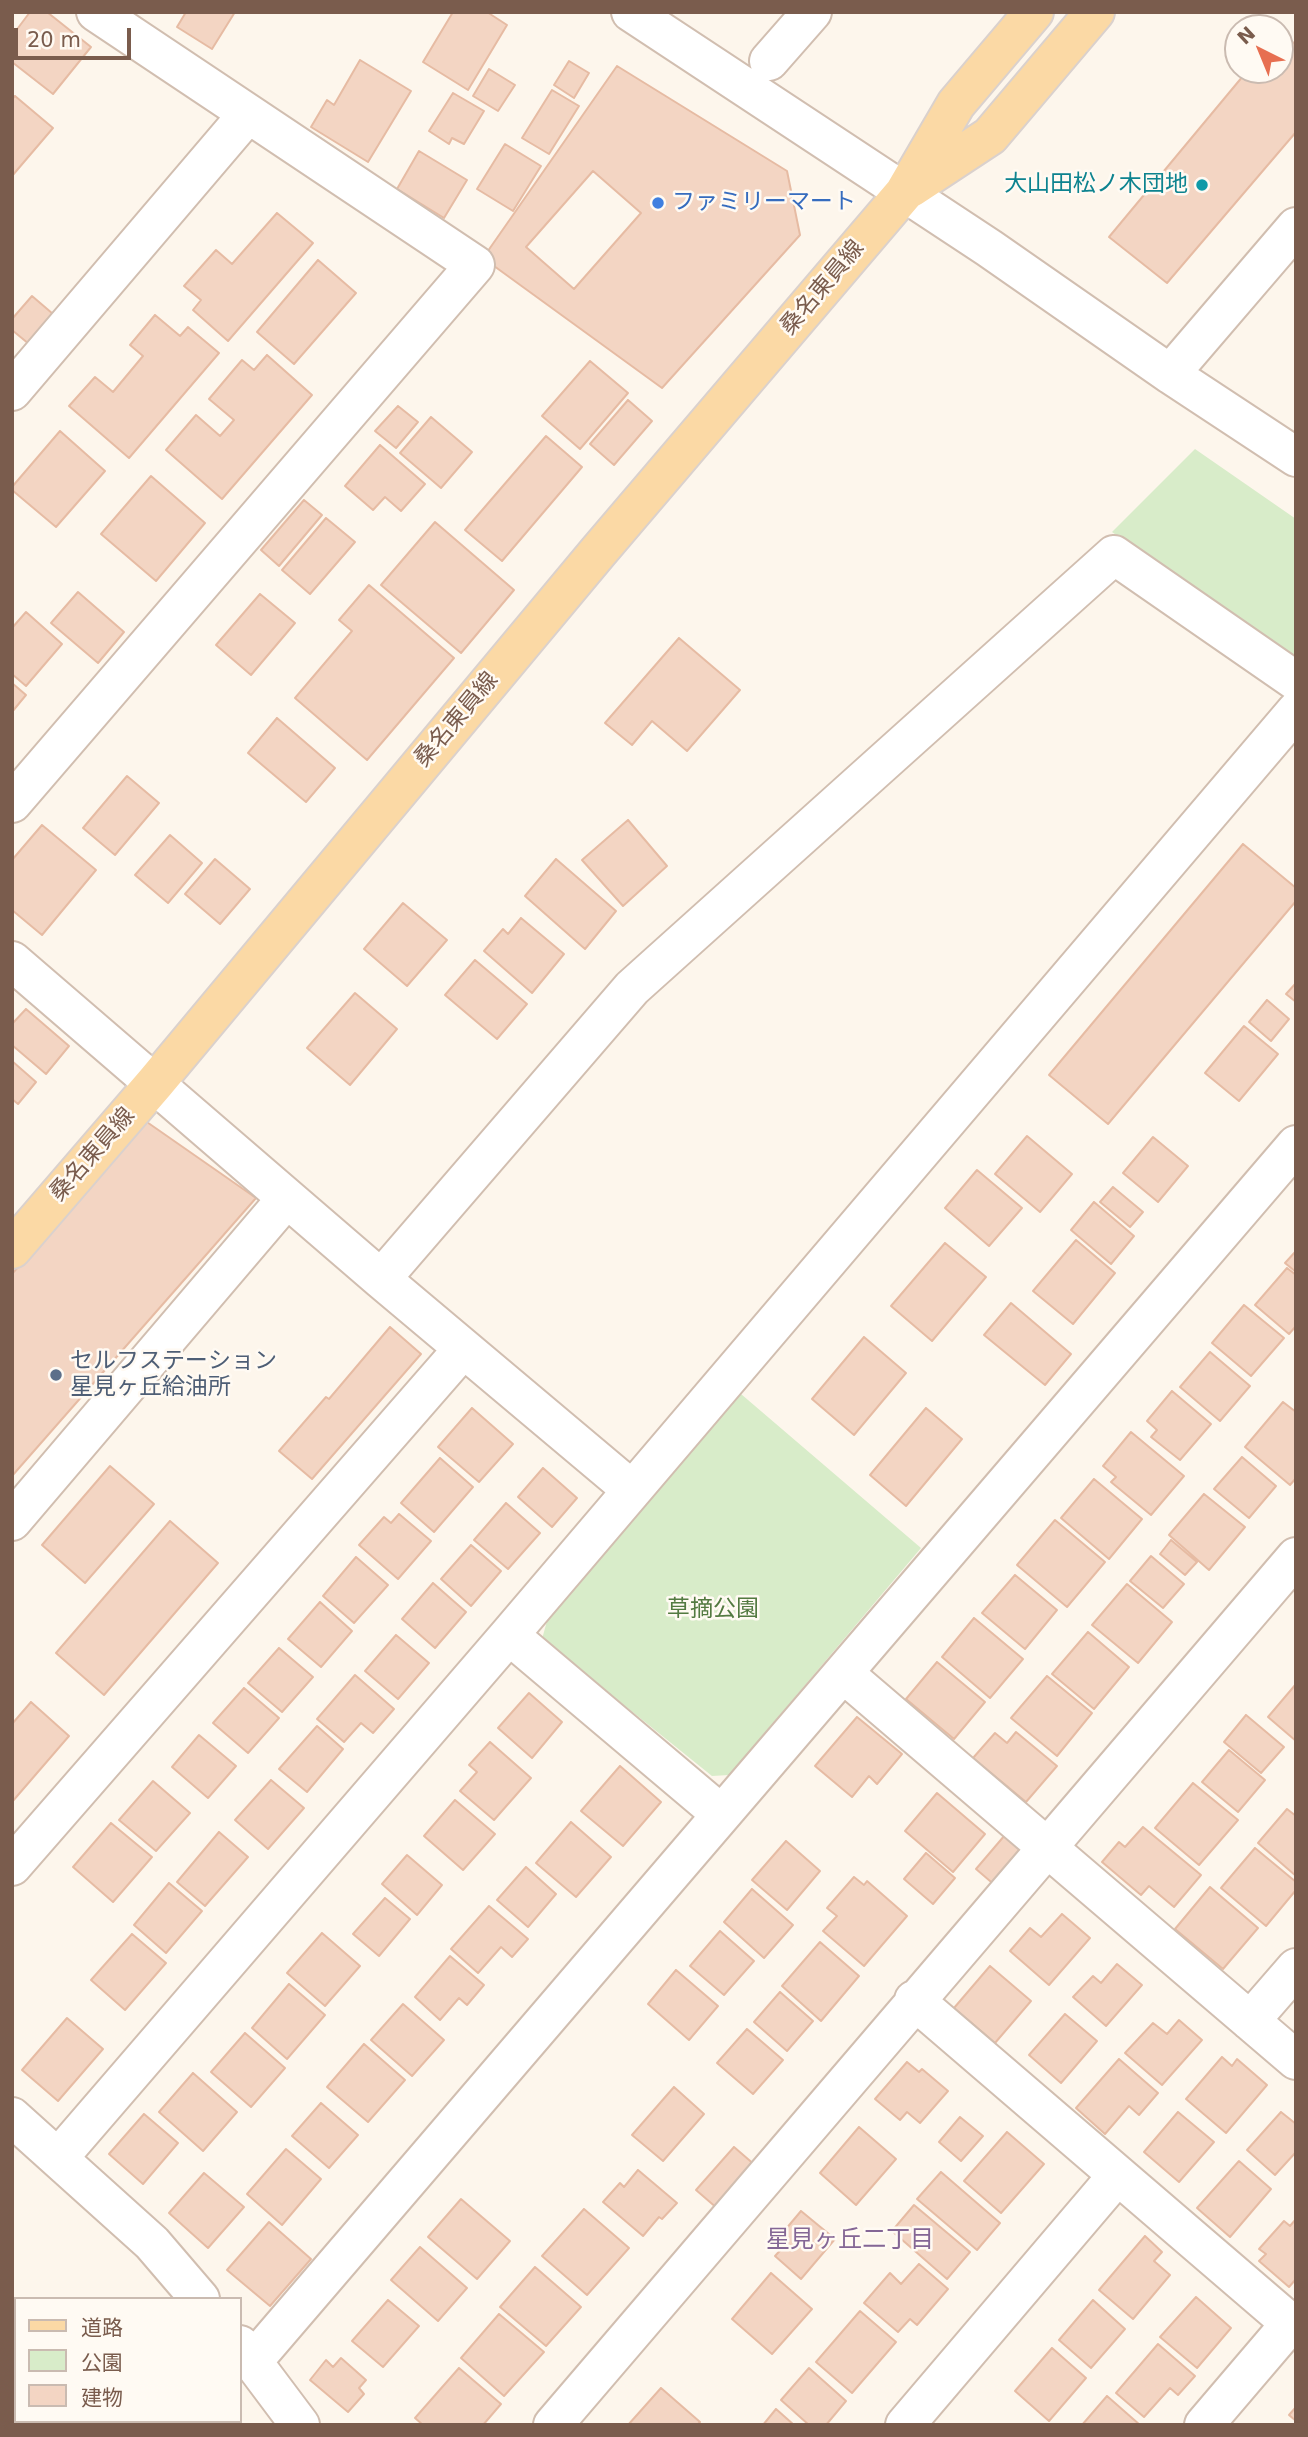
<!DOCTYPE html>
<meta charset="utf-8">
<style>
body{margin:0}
#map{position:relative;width:1308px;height:2437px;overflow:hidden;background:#fdf6ec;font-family:"DejaVu Sans","Noto Sans JP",sans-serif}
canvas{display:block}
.frame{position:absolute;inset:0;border:14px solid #7a5c4d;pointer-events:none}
.legend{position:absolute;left:14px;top:2297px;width:228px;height:126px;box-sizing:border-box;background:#fffaf3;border:2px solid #cabbb1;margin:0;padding:9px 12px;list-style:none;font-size:21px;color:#7a5c4d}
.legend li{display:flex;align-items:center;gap:14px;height:35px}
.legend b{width:35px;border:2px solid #cabbb1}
.north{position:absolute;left:1224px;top:14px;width:70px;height:70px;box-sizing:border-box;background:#fffaf3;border:2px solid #cabbb1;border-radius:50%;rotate:317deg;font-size:19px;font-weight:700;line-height:28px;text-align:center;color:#7a5c4d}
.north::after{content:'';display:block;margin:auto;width:24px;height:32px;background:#e76f51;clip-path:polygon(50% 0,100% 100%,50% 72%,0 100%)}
.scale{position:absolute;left:14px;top:28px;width:117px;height:32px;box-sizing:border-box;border:4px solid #7a5c4d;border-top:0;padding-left:9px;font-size:21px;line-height:24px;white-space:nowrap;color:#7a5c4d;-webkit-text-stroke:5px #fffaf3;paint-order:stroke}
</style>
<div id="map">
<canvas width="1308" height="2437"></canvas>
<div class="frame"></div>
<ul class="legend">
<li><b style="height:9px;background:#fbd9a5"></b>道路</li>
<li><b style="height:19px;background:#d8ecc9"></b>公園</li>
<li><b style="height:19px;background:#f3d5c3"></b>建物</li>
</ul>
<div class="north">N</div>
<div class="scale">20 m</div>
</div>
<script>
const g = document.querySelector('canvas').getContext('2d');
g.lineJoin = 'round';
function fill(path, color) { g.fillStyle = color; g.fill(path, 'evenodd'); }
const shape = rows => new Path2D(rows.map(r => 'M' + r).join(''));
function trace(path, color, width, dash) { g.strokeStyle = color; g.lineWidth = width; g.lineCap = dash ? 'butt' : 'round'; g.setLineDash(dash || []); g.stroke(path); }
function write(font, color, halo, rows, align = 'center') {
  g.font = font + ' "DejaVu Sans","Noto Sans JP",sans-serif'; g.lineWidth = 5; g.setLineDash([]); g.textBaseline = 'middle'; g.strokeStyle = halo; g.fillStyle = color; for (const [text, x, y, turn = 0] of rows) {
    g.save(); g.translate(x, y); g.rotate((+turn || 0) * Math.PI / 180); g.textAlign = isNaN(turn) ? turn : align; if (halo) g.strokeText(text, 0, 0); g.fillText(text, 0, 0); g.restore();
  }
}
fill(shape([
 [1195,449,1296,519,1296,660,1112,532],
 [741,1394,921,1548,729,1775,712,1776,542,1639,547,1621]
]), '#d8ecc9');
const building = shape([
 [30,12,47,12,91,47,53,94,12,62,12,36,30,12],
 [186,12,235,12,212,49,177,27,186,12],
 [453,12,487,12,507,25,468,90,423,62,453,12],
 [1280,31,1296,45,1296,132,1167,283,1109,237,1248,70,1280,70,1280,31],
 [360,60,411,91,368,162,311,127,327,100,334,105,360,60],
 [569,61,589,73,574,98,554,85,569,61],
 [617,66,787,171,800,235,662,388,483,258,617,66],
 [489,69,515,85,498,111,473,96,489,69],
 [552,90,579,106,549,154,522,138,552,90],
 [453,93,484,111,464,144,452,138,449,144,429,131,453,93],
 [15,96,53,128,12,176,12,99,15,96],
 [505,144,541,166,513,211,477,189,505,144],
 [419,151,467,180,444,218,397,189,419,151],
 [593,171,641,213,574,289,526,247,593,171],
 [277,213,313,243,228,341,193,310,201,300,184,286,216,250,232,264,277,213],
 [318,260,356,293,294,364,257,332,318,260],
 [32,296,60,320,35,349,12,330,12,319,32,296],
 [155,315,180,336,188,327,219,353,129,458,69,406,95,377,113,392,143,356,130,345,155,315],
 [267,355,312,395,222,499,166,450,196,415,220,436,234,420,209,399,242,360,254,370,267,355],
 [590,361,628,393,580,449,542,416,590,361],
 [628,400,652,421,614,465,590,444,628,400],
 [398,406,418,422,396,448,375,431,398,406],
 [431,417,472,452,441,488,400,453,431,417],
 [60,431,105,471,56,527,12,490,12,487,60,431],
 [546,436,582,467,502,561,465,530,546,436],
 [380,445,425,484,401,511,385,497,373,510,345,486,380,445],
 [151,476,205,523,156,581,101,534,151,476],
 [304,500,322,515,279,566,261,550,304,500],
 [326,518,355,542,310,594,282,570,326,518],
 [435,522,514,590,461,653,381,585,435,522],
 [369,585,454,658,367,760,295,698,352,631,339,620,369,585],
 [78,592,124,632,98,663,51,623,78,592],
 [260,594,295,623,251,675,216,645,260,594],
 [26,612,62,644,26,686,12,674,12,628,26,612],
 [679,638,740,690,687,751,652,721,632,745,605,723,679,638],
 [12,683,26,695,12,712,12,683],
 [277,718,335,768,306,802,248,753,277,718],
 [127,776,159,803,115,855,83,828,127,776],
 [628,820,667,866,623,906,582,860,628,820],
 [42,825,96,870,42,935,12,910,12,860,42,825],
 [170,835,202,863,168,903,135,875,170,835],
 [1243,844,1296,888,1296,901,1108,1124,1049,1075,1243,844],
 [215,859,250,889,220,924,185,894,215,859],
 [556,859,616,911,585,949,525,896,556,859],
 [403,903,447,940,407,986,364,949,403,903],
 [521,918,564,954,532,993,484,951,503,929,508,934,521,918],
 [475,960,527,1004,497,1039,445,995,475,960],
 [1296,983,1296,1002,1286,994,1296,983],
 [355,993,397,1029,350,1085,307,1048,355,993],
 [1267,1000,1289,1019,1271,1041,1249,1022,1267,1000],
 [26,1009,69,1046,46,1074,12,1045,12,1024,26,1009],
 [1244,1026,1278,1054,1239,1101,1205,1073,1244,1026],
 [12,1061,36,1082,18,1104,12,1099,12,1061],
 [144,1120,256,1198,12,1476,12,1274,144,1120],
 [1027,1136,1072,1174,1040,1212,995,1174,1027,1136],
 [1153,1137,1188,1166,1158,1202,1123,1173,1153,1137],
 [977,1170,1022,1208,989,1246,945,1208,977,1170],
 [1113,1187,1143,1212,1130,1227,1100,1202,1113,1187],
 [1094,1202,1134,1236,1111,1264,1071,1230,1094,1202],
 [1076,1240,1115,1273,1073,1324,1033,1291,1076,1240],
 [945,1243,986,1277,932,1341,891,1306,945,1243],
 [1296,1251,1296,1272,1285,1263,1296,1251],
 [1287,1268,1296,1275,1296,1326,1289,1334,1255,1305,1287,1268],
 [1011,1303,1071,1354,1045,1385,984,1335,1011,1303],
 [1244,1305,1284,1338,1251,1376,1212,1343,1244,1305],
 [390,1327,421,1354,312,1479,279,1451,326,1397,329,1399,390,1327],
 [864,1337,906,1373,854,1435,812,1399,864,1337],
 [1210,1352,1250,1386,1220,1421,1180,1387,1210,1352],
 [1172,1391,1211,1424,1180,1460,1151,1437,1157,1430,1147,1421,1172,1391],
 [1283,1402,1296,1412,1296,1478,1290,1485,1245,1447,1283,1402],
 [472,1408,513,1444,479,1482,438,1447,472,1408],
 [926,1408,962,1439,906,1506,870,1475,926,1408],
 [1131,1432,1184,1476,1151,1515,1111,1482,1116,1477,1103,1466,1131,1432],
 [1242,1457,1276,1486,1249,1518,1214,1489,1242,1457],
 [440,1458,473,1487,434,1532,401,1503,440,1458],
 [110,1466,154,1504,85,1583,42,1545,110,1466],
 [543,1468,577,1498,552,1527,518,1497,543,1468],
 [1094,1479,1142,1519,1109,1559,1061,1518,1094,1479],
 [1204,1494,1245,1527,1209,1570,1169,1535,1204,1494],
 [506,1503,540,1533,508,1569,474,1540,506,1503],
 [399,1514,431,1541,398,1579,359,1545,384,1517,391,1523,399,1514],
 [1055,1520,1105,1562,1067,1607,1017,1565,1055,1520],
 [170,1521,218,1563,104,1695,56,1653,170,1521],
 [1171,1540,1197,1562,1185,1575,1160,1554,1171,1540],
 [471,1545,501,1571,471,1606,441,1579,471,1545],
 [1151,1556,1184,1584,1163,1608,1130,1581,1151,1556],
 [356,1557,388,1585,354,1623,323,1596,356,1557],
 [1015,1575,1057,1610,1025,1649,982,1613,1015,1575],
 [433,1583,466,1612,435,1648,402,1619,433,1583],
 [1127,1584,1172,1622,1138,1663,1092,1625,1127,1584],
 [320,1602,352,1631,321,1667,288,1639,320,1602],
 [974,1618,1023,1659,990,1698,942,1657,974,1618],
 [1088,1632,1129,1667,1094,1709,1052,1674,1088,1632],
 [396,1635,429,1663,398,1699,365,1671,396,1635],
 [279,1648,313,1677,282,1712,248,1683,279,1648],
 [937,1662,985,1702,954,1739,906,1699,937,1662],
 [355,1675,394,1709,373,1733,361,1723,344,1742,317,1719,355,1675],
 [1047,1676,1092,1713,1057,1756,1011,1718,1047,1676],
 [1296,1684,1296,1741,1268,1717,1296,1684],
 [244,1688,279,1718,248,1753,213,1723,244,1688],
 [529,1693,562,1722,532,1758,498,1728,529,1693],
 [31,1702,69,1736,12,1802,12,1724,31,1702],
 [1246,1715,1284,1747,1261,1773,1224,1742,1246,1715],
 [857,1717,902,1754,877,1784,869,1776,852,1797,815,1766,857,1717],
 [317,1726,343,1749,307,1792,279,1769,317,1726],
 [1016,1732,1057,1766,1026,1802,973,1758,995,1733,1007,1743,1016,1732],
 [199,1735,236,1766,208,1798,172,1767,199,1735],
 [490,1742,531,1778,494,1820,460,1791,477,1772,469,1765,490,1742],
 [1229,1750,1265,1780,1238,1812,1202,1782,1229,1750],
 [620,1766,661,1802,623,1846,581,1811,620,1766],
 [271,1780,304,1808,268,1849,235,1820,271,1780],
 [153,1781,190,1813,156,1851,119,1820,153,1781],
 [1193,1783,1238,1820,1199,1865,1155,1828,1193,1783],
 [937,1793,985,1834,953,1872,905,1831,937,1793],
 [455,1800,495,1834,463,1870,424,1836,455,1800],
 [1287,1809,1296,1816,1296,1876,1258,1843,1287,1809],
 [571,1822,611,1857,576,1897,536,1863,571,1822],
 [111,1823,152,1857,113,1902,73,1867,111,1823],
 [1143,1827,1201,1875,1174,1907,1149,1886,1141,1895,1102,1862,1119,1842,1125,1847,1143,1827],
 [219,1832,248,1857,205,1906,177,1882,219,1832],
 [1005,1835,1026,1852,997,1887,976,1869,1005,1835],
 [786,1841,820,1871,787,1910,752,1880,786,1841],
 [1255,1848,1296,1882,1296,1890,1266,1926,1221,1888,1255,1848],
 [926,1853,955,1878,933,1904,904,1879,926,1853],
 [407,1855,442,1885,417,1915,382,1884,407,1855],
 [526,1867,556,1894,528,1927,497,1900,526,1867],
 [854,1877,864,1885,867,1881,907,1916,864,1966,823,1931,837,1916,827,1908,854,1877],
 [169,1883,202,1911,166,1953,134,1925,169,1883],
 [1210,1887,1258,1928,1223,1969,1175,1929,1210,1887],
 [752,1889,793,1925,764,1958,724,1922,752,1889],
 [385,1898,410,1919,379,1956,353,1934,385,1898],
 [489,1906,528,1939,512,1957,501,1947,478,1973,451,1949,489,1906],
 [1062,1914,1090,1938,1049,1985,1010,1951,1030,1928,1041,1937,1062,1914],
 [720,1931,754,1961,724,1995,690,1966,720,1931],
 [322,1933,360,1966,325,2006,287,1973,322,1933],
 [132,1934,166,1963,125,2010,91,1980,132,1934],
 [820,1942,859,1976,821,2021,782,1986,820,1942],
 [450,1956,484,1985,467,2005,459,1998,440,2020,415,1997,450,1956],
 [1117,1964,1142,1985,1106,2026,1073,1997,1093,1976,1101,1983,1117,1964],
 [990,1966,1031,2001,995,2043,954,2008,990,1966],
 [676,1970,718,2006,689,2040,648,2004,676,1970],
 [289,1984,325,2015,287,2059,252,2028,289,1984],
 [780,1992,813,2021,787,2051,754,2022,780,1992],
 [403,2004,444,2040,412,2076,371,2040,403,2004],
 [1065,2014,1097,2041,1061,2083,1029,2055,1065,2014],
 [67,2018,103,2049,58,2101,22,2070,67,2018],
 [1179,2020,1202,2040,1162,2085,1125,2053,1153,2023,1167,2034,1179,2020],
 [747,2029,783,2060,753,2094,717,2063,747,2029],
 [245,2033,285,2068,251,2107,211,2072,245,2033],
 [364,2044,405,2080,368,2122,327,2087,364,2044],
 [1222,2057,1232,2066,1237,2059,1267,2085,1226,2133,1186,2099,1222,2057],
 [1119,2059,1158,2093,1139,2115,1129,2106,1105,2134,1076,2108,1119,2059],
 [907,2062,919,2072,922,2069,948,2091,920,2123,907,2112,900,2120,875,2099,907,2062],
 [193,2073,237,2112,203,2151,159,2112,193,2073],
 [674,2087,704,2114,663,2161,632,2135,674,2087],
 [321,2103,358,2135,329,2168,292,2136,321,2103],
 [1178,2112,1214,2142,1179,2182,1144,2152,1178,2112],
 [1281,2112,1296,2124,1296,2152,1275,2175,1247,2150,1281,2112],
 [144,2114,178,2143,143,2184,109,2154,144,2114],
 [960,2117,983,2136,961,2161,939,2142,960,2117],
 [859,2127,896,2159,856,2205,820,2173,859,2127],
 [1007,2132,1044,2164,1001,2213,964,2181,1007,2132],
 [734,2147,756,2166,718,2209,696,2190,734,2147],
 [286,2149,321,2179,282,2225,247,2194,286,2149],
 [1239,2161,1271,2189,1230,2237,1197,2208,1239,2161],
 [638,2170,677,2203,662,2219,659,2217,643,2236,603,2202,620,2183,624,2187,638,2170],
 [941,2172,1000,2223,977,2250,917,2199,941,2172],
 [204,2173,244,2207,208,2248,169,2213,204,2173],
 [461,2199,510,2241,477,2279,428,2237,461,2199],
 [914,2205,970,2252,947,2279,892,2231,914,2205],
 [584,2209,629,2248,587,2295,542,2256,584,2209],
 [801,2211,835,2239,801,2279,775,2256,788,2242,780,2236,801,2211],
 [1296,2219,1296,2279,1289,2287,1259,2261,1266,2254,1259,2249,1284,2221,1290,2226,1296,2219],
 [269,2222,311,2259,270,2306,227,2270,269,2222],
 [1145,2236,1162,2252,1154,2261,1170,2275,1133,2319,1099,2290,1145,2236],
 [420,2247,467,2288,438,2321,391,2280,420,2247],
 [919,2264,948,2289,917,2325,910,2319,898,2332,864,2303,890,2273,901,2284,919,2264],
 [535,2267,581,2307,546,2346,500,2307,535,2267],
 [771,2273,812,2309,772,2354,732,2319,771,2273],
 [1196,2297,1231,2328,1197,2368,1160,2337,1196,2297],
 [388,2300,419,2326,383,2367,352,2341,388,2300],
 [1093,2300,1125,2329,1091,2368,1059,2340,1093,2300],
 [860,2311,896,2342,852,2393,816,2362,860,2311],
 [499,2314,544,2352,504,2396,461,2358,499,2314],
 [1158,2344,1195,2376,1178,2395,1170,2388,1144,2417,1116,2393,1158,2344],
 [1052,2348,1086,2378,1049,2421,1015,2391,1052,2348],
 [341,2358,366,2380,359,2388,364,2394,348,2412,310,2380,326,2360,333,2367,341,2358],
 [459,2368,501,2404,483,2425,423,2425,415,2418,459,2368],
 [809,2368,846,2401,826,2425,809,2425,781,2400,809,2368],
 [661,2388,700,2422,697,2425,628,2425,661,2388],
 [1107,2396,1140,2425,1082,2425,1107,2396],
 [1296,2407,1296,2421,1289,2415,1296,2407],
 [776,2409,794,2425,763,2425,776,2409]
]);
fill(building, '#f3d5c3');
trace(building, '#e6bba3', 2);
const minor = shape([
 [631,12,989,248,1170,374,1296,457],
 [769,61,812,12],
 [1170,374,1296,227],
 [12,391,248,114],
 [12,803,475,265,96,12],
 [12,961,381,1279,632,1490],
 [1296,1145,843,1673,1296,2060],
 [381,1279,632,988,1114,555,1296,681],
 [12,1521,287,1198],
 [509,1635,721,1814],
 [12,1866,463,1349],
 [914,2000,1296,2328],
 [1250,2021,1296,1968],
 [12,2117,152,2243,200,2299],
 [59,2157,509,1635,1296,711],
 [240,2345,300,2425],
 [253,2361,843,1673],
 [12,2367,16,2370],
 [62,2421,66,2425],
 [553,2425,1296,1557],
 [905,2425,1117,2176],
 [1204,2425,1291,2323]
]);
const major = shape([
 [911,188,990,136,1095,12],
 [12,1249,155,1083,598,552,904,193,956,104,1034,12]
]);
trace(minor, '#d1beb0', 42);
trace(major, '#dad1cd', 42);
trace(minor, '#fff', 38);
trace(major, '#fbd9a5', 38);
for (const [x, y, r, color] of [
 [1202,185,7,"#0f9aa8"],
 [658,203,7,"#3f7fe0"],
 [56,1375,7,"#5c6f8a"]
]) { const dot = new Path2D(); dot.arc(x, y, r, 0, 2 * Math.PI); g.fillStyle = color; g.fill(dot); trace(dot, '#fffaf3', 2.5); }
write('23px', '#0d838f', '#fffaf3', [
 ["大山田松ノ木団地",1188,185]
], 'right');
write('23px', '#366cbe', '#fffaf3', [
 ["ファミリーマート",672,203]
], 'left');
write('23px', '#7a5c4d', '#fffaf3', [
 ["桑名東員線",823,288,-50],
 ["桑名東員線",457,720,-50],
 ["桑名東員線",93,1155,-49]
]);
write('23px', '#4e5e75', '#fffaf3', [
 ["セルフステーション",70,1362],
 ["星見ヶ丘給油所",70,1388]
], 'left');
write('23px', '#537a41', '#fffaf3', [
 ["草摘公園",713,1610]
]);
write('24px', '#846695', '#fffaf3', [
 ["星見ヶ丘二丁目",850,2241]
]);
</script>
